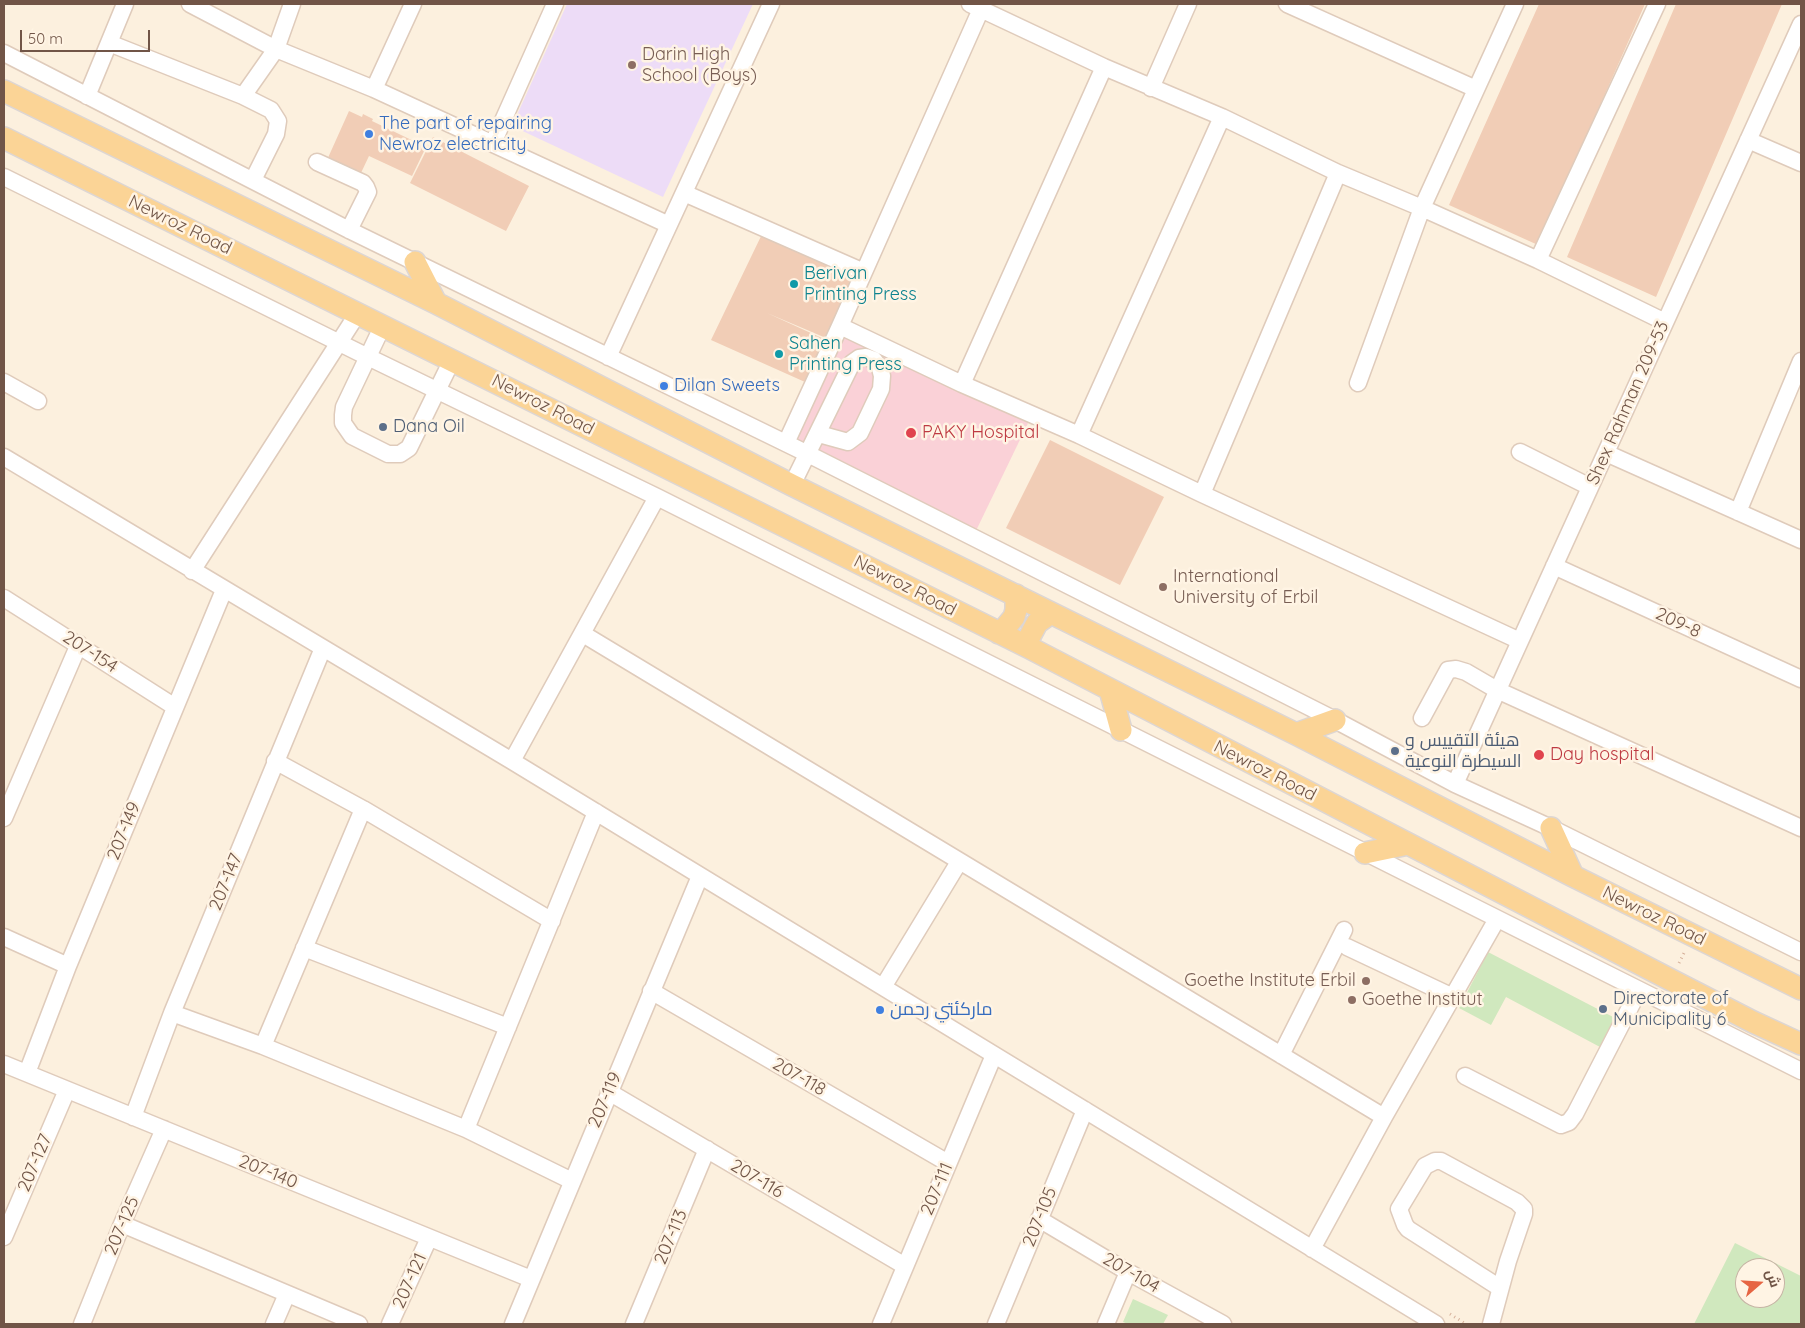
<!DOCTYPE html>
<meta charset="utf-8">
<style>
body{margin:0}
#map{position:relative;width:1805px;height:1328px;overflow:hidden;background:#fcf0de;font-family:Quicksand,Cairo,sans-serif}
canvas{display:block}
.frame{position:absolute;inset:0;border:5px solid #715547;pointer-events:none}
.north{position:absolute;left:1735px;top:1258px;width:50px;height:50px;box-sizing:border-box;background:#fff4e4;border:1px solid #c6b4a5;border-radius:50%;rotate:71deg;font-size:14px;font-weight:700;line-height:20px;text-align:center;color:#715547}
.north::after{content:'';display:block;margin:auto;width:18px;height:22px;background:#e66543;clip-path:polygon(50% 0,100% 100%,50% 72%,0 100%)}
.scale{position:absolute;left:20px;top:30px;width:130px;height:22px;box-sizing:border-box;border:2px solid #715547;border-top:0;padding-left:6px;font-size:15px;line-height:18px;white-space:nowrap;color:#715547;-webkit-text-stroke:4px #fff4e4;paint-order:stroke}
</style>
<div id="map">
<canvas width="1805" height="1328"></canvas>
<div class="frame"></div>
<div class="north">ش</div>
<div class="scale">50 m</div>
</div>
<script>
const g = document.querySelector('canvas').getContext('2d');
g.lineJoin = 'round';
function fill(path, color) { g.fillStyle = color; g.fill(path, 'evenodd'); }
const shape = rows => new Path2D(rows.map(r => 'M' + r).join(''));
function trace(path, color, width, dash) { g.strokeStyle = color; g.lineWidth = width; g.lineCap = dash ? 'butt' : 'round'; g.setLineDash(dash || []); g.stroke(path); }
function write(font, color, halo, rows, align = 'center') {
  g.font = font + ' Quicksand,Cairo,sans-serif'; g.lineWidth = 5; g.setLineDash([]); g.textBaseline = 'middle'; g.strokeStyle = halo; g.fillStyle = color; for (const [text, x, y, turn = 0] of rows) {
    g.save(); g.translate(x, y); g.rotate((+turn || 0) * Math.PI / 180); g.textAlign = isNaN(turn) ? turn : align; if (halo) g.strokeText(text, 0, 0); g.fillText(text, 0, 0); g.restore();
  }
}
fill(shape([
 [567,4,753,4,663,197,512,126]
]), '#eddcf7');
fill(shape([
 [844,334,1030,419,972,539,791,448]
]), '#fad1d7');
fill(shape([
 [1488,952,1615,1018,1600,1047,1506,997,1491,1025,1459,1008],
 [1735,1243,1801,1276,1801,1324,1694,1324],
 [1745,1268,1775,1268,1775,1298,1745,1298],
 [1133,1299,1168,1315,1163,1324,1128,1324,1123,1322]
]), '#d0e8be');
fill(shape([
 [1539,4,1645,4,1538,245,1449,205],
 [1676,4,1782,4,1656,297,1567,257],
 [349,111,362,117,363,114,373,119,372,121,426,147,412,176,369,156,360,175,327,160],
 [433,137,529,186,506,231,410,183],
 [764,230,856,270,826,338,767,313,824,339,805,382,711,340],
 [1050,440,1164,497,1120,585,1006,528]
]), '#f1cdb6');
const minor = shape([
 [190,4,276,49,374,89,669,225],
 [970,4,1104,67,1222,117,1338,173,1422,208,1538,260,1665,322],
 [1287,4,1476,89],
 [109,43,243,96,271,110,278,121,276,134,253,180],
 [4,53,349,230,808,454,1335,720,1455,784,1551,828,1801,952],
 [1151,88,1188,4],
 [374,89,413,4],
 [87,96,125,4],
 [243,96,276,49,292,4],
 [1748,140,1801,163],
 [493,143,555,4],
 [317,162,363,183,366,187,368,192,349,230],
 [4,177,368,357,657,497,1801,1071],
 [684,193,864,272],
 [1538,260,1657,4],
 [383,325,344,407,343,415,343,423,352,436,388,454,400,454,409,448,452,360],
 [840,326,962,384,1079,435,1202,494,1520,641],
 [608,357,771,4],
 [4,382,38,401],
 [1358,383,1422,208,1515,4],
 [962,384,1104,67],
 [1079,435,1222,117],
 [786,443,840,326,981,9],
 [1520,452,1590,487],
 [1606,453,1801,540],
 [4,457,512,761,1436,1324],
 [792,485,852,363,859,358,866,357,874,360,880,368,882,376,881,389,860,433,848,442,819,434],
 [1202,494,1338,173],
 [1738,512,1801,361],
 [1554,566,1801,679],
 [192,571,358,313],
 [4,598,175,707],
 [583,634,1384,1117],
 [1422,718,1448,670,1456,669,1466,672,1497,690,1801,828],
 [275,761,363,809,552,921],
 [512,761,657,497],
 [1455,784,1801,24],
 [4,818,79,644],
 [4,937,68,966],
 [1347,947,1453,997],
 [304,948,508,1027],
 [883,987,959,862],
 [651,991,948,1163],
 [172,1013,263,1046,466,1129,572,1181],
 [263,1046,363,809],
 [1281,1055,1344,930],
 [4,1064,531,1279],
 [27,1073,68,966,224,590],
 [1465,1076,1561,1125,1569,1122,1575,1114,1639,990],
 [609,1092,905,1266],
 [133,1117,172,1013,323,648],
 [466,1129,596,812],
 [1039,1219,1128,1272,1223,1324],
 [122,1224,359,1324],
 [4,1237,67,1090],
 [1312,1249,1384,1117,1497,919],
 [82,1324,122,1224,164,1129],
 [274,1324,287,1294],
 [390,1324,429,1238],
 [513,1324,700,876],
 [634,1324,707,1149],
 [881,1324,994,1055],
 [996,1324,1085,1110],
 [1106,1324,1128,1272],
 [1491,1324,1508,1261,1524,1214,1524,1209,1517,1202,1441,1161,1435,1161,1425,1166,1399,1209,1405,1225,1408,1229,1500,1288]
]);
const major = shape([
 [4,91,436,303,792,485,1296,734,1573,876,1801,989],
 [4,138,1028,647,1671,980,1753,1022,1801,1044],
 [415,262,436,303],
 [999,633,1005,628,1014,617,1016,610,1016,595],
 [1028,647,1029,638,1037,623,1051,613],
 [1110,690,1121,730],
 [1296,734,1335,720],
 [1551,828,1573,876],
 [1365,853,1408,844]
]);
trace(minor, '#dfcbbb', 19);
trace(major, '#ddd6d3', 24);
trace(shape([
 [1679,963,1685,951],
 [1450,1314,1466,1324]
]), '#d5b09a', 3, [1, 4]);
trace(minor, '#fff', 16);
trace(major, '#fbd496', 21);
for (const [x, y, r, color] of [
 [632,65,5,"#8d6e63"],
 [369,134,5,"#3f7fe0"],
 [794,284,5,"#0f9aa8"],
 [779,354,5,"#0f9aa8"],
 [664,386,5,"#3f7fe0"],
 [383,427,5,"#5c6f8a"],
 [911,433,6,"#e0444e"],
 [1163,587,5,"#8d6e63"],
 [1395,751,5,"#5c6f8a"],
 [1539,755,6,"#e0444e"],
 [1366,981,5,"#8d6e63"],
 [1352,1000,5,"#8d6e63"],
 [1603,1009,5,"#5c6f8a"],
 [880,1010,5,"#3f7fe0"]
]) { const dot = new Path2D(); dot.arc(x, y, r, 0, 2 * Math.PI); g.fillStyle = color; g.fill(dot); trace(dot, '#fff4e4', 2); }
write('18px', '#785e54', '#fff4e4', [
 ["Darin High",642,55],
 ["School (Boys)",642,76],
 ["International",1173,577],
 ["University of Erbil",1173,598],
 ["Goethe Institute Erbil",1356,981,"right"],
 ["Goethe Institut",1362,1000]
], 'left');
write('18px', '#366cbe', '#fff4e4', [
 ["The part of repairing",379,124],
 ["Newroz electricity",379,145],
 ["Dilan Sweets",674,386],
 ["ماركئتي رحمن",890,1010]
], 'left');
write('18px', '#715547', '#fff4e4', [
 ["Newroz Road",180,225,26],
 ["Shex Rahman 209-53",1628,403,-66],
 ["Newroz Road",543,405,27],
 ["Newroz Road",905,586,27],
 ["209-8",1678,623,25],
 ["207-154",90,652,33],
 ["Newroz Road",1265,771,27],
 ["207-149",124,831,-68],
 ["207-147",226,882,-68],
 ["Newroz Road",1654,916,26],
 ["207-118",799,1077,30],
 ["207-119",605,1100,-67],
 ["207-127",35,1163,-67],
 ["207-140",268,1172,22],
 ["207-116",757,1179,31],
 ["207-111",937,1189,-67],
 ["207-105",1040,1217,-68],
 ["207-125",122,1226,-67],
 ["207-113",671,1237,-67],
 ["207-104",1131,1273,30],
 ["207-121",410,1281,-66]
]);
write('18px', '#0d838f', '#fff4e4', [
 ["Berivan",804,274],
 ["Printing Press",804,295],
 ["Sahen",789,344],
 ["Printing Press",789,365]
], 'left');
write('18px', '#4e5e75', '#fff4e4', [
 ["Dana Oil",393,427],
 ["هيئة التقييس و",1405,741],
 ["السيطرة النوعية",1405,762],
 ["Directorate of",1613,999],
 ["Municipality 6",1613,1020]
], 'left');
write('18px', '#be3a42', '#fff4e4', [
 ["PAKY Hospital",922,433],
 ["Day hospital",1550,755]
], 'left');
</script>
